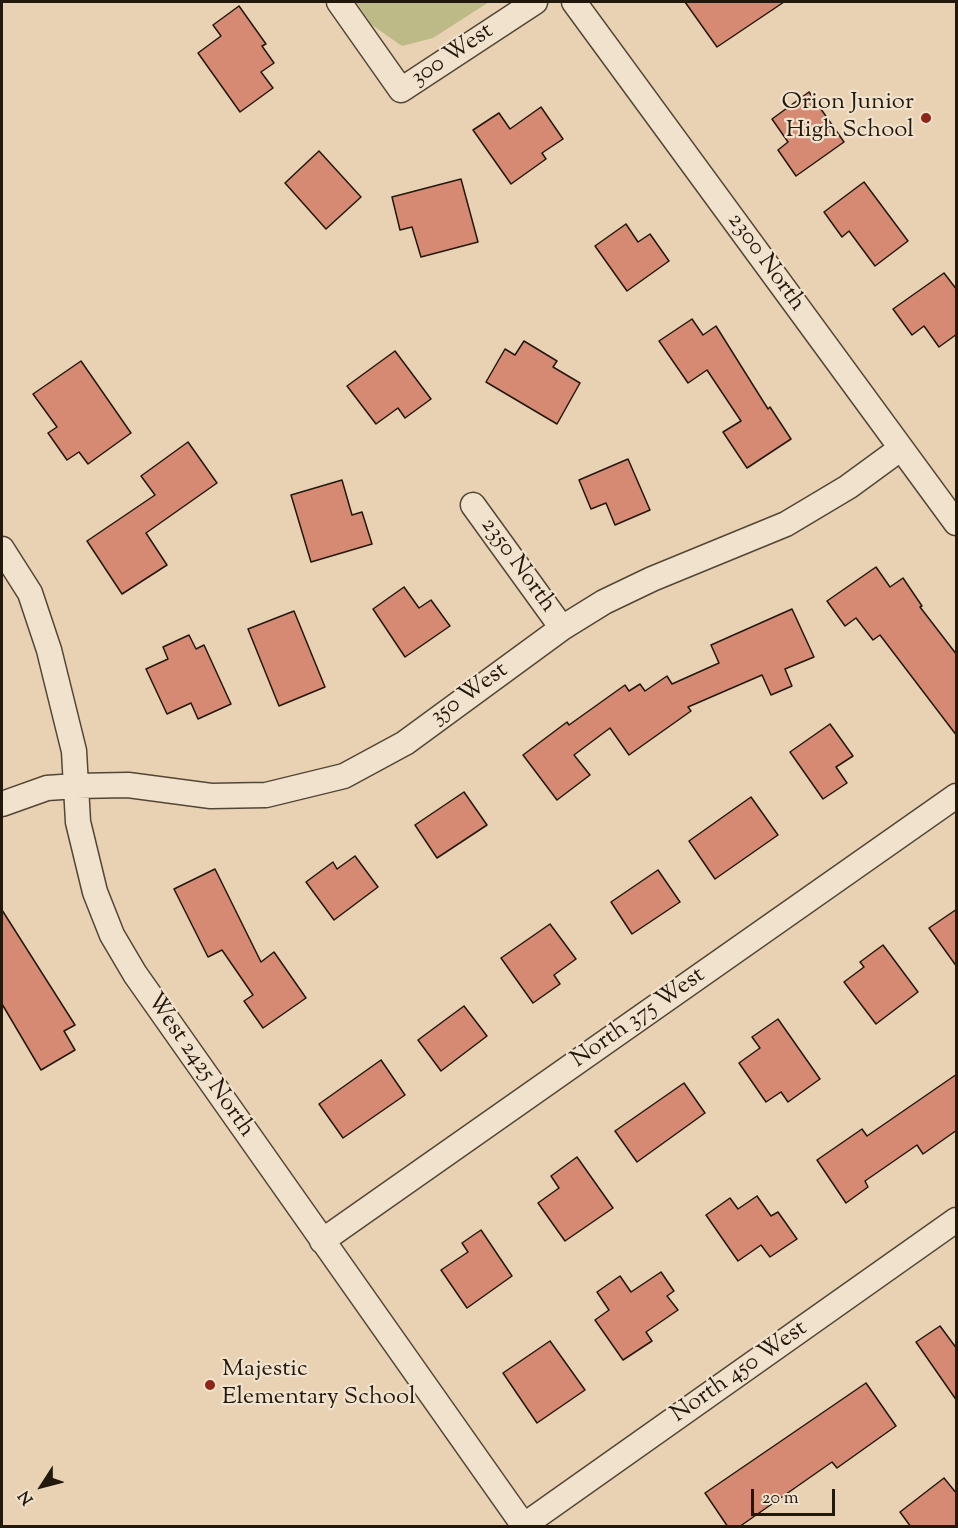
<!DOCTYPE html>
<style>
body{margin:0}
#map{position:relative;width:958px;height:1528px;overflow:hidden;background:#e9d2b3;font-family:"Sorts Mill Goudy",serif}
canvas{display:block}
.frame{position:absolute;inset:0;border:3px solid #22180b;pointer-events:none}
.north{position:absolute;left:12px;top:1456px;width:60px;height:60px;-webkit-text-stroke:4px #f1e2ce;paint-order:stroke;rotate:234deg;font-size:16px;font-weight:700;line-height:24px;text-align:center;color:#22180b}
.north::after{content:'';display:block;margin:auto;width:21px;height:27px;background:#22180b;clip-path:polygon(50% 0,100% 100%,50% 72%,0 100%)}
.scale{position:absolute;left:751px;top:1489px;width:84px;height:27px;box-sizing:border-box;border:3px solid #22180b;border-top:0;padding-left:8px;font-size:18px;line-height:21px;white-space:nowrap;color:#22180b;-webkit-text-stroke:4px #f1e2ce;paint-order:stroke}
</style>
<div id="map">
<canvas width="958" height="1528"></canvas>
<div class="frame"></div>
<div class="north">N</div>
<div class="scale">20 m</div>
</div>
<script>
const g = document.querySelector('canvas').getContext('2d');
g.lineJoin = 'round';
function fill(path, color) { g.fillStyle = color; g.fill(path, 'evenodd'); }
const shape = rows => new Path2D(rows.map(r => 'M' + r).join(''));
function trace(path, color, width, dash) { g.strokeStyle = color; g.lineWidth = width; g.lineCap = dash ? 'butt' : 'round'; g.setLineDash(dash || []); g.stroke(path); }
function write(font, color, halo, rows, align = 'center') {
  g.font = font + ' "Sorts Mill Goudy",serif'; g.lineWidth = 4.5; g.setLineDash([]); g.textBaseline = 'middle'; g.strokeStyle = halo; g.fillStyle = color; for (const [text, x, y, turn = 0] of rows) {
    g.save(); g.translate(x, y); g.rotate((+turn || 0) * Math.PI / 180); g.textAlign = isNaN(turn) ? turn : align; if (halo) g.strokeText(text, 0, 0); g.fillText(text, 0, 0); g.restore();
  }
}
fill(shape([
 [356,2,489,2,433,38,402,46,372,25]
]), '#beba88');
const building = shape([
 [685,2,784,2,717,47,685,2],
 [239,6,266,44,262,46,274,63,261,72,273,88,240,112,198,53,221,36,213,25,239,6],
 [809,92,844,142,796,176,778,150,788,142,772,119,809,92],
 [541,107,563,139,542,153,546,159,511,184,473,130,499,113,510,129,541,107],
 [319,151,361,197,326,229,285,183,319,151],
 [461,179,478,242,421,257,412,227,400,230,392,197,461,179],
 [864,182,908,241,875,266,849,231,842,237,824,212,864,182],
 [626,224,638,242,650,234,669,261,627,291,595,246,626,224],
 [944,273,957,290,957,334,939,347,924,326,912,335,893,309,944,273],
 [692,319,703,335,716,326,768,409,770,407,791,439,747,468,723,432,741,421,707,370,688,383,659,341,692,319],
 [524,341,557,361,553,367,580,383,557,424,486,382,505,349,515,355,524,341],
 [395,351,431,399,405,418,398,408,376,424,347,386,395,351],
 [81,361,131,433,88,464,79,452,67,460,48,433,57,427,33,394,81,361],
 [188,442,217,483,146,533,167,565,122,594,87,541,155,495,141,476,188,442],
 [628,459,650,510,615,525,606,503,591,509,579,480,628,459],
 [342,480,352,515,362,512,372,544,311,562,291,495,342,480],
 [876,567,890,587,903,578,922,606,920,607,957,655,957,736,880,635,873,640,856,618,845,626,827,601,876,567],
 [404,587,419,608,431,600,450,626,405,657,373,609,404,587],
 [792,609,814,657,785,669,792,686,771,695,762,675,688,707,691,711,629,755,610,728,574,755,590,775,557,800,523,755,567,722,569,725,625,685,629,691,640,684,645,691,667,676,672,684,719,663,711,645,792,609],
 [294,611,325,687,279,706,248,629,294,611],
 [189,635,196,649,204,645,231,704,198,719,191,703,167,714,146,669,168,659,163,647,189,635],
 [830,724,853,756,836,767,847,783,823,799,790,752,830,724],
 [464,792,487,825,437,858,415,825,464,792],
 [751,797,778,835,715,879,689,841,751,797],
 [355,856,378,887,334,920,306,882,333,862,337,869,355,856],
 [215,869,261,962,274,952,306,998,263,1028,244,1001,253,995,222,950,208,957,174,889,215,869],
 [658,870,680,902,632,934,611,902,658,870],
 [957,909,957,967,929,928,957,909],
 [2,910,75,1025,64,1031,75,1050,41,1070,2,1004,2,910],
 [550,924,576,959,554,975,560,984,533,1003,501,958,550,924],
 [883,945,918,992,876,1024,844,982,864,967,860,962,883,945],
 [464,1006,487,1036,441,1071,418,1040,464,1006],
 [778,1019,820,1079,788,1102,781,1092,766,1102,739,1063,760,1048,752,1037,778,1019],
 [381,1060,405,1095,343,1138,319,1104,381,1060],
 [957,1074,957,1130,923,1154,917,1145,865,1181,868,1187,846,1203,817,1160,862,1129,867,1136,957,1074],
 [684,1083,705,1113,637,1162,615,1131,684,1083],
 [577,1157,613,1208,565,1241,538,1203,559,1188,551,1176,577,1157],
 [757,1196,771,1216,778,1212,797,1239,770,1257,761,1245,738,1261,706,1215,730,1198,738,1209,757,1196],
 [481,1230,512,1276,467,1308,441,1270,468,1252,462,1243,481,1230],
 [661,1272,674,1291,667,1296,678,1310,646,1332,652,1341,623,1360,595,1320,609,1310,597,1292,620,1276,631,1292,661,1272],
 [940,1326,957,1349,957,1401,916,1342,940,1326],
 [550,1341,585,1390,537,1423,503,1373,550,1341],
 [866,1383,896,1426,837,1468,832,1462,739,1527,728,1527,705,1493,866,1383],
 [944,1478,957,1494,957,1527,911,1527,900,1512,944,1478]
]);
fill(building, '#d68973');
trace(building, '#22180b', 1.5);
const minor = shape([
 [339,2,401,90,535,2],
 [574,2,956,523],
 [473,505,562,628],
 [2,549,30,593,49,650,74,751,78,822,95,892,112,935,135,974,524,1526],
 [2,804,47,788,76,786,128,785,211,796,266,795,344,776,405,743,562,628,604,602,652,579,786,524,848,487,900,449],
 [322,1241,956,796],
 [523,1526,956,1220]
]);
trace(minor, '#544635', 27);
trace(minor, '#f1e2ce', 24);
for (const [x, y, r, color] of [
 [926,118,6,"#8f2418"],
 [210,1385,6,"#8f2418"]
]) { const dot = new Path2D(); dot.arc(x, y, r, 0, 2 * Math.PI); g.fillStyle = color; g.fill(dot); trace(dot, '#f1e2ce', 2); }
write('24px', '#22180b', '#f1e2ce', [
 ["300 West",453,56,-34],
 ["2300 North",765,263,54],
 ["2350 North",517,566,54],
 ["350 West",470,695,-36],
 ["North 375 West",639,1019,-35],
 ["West 2425 North",199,1066,55],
 ["North 450 West",740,1373,-35]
]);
write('24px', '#22180b', '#f1e2ce', [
 ["Orion Junior",914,104],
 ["High School",914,132],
 ["Majestic",222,1371,"left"],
 ["Elementary School",222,1399,"left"]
], 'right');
</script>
